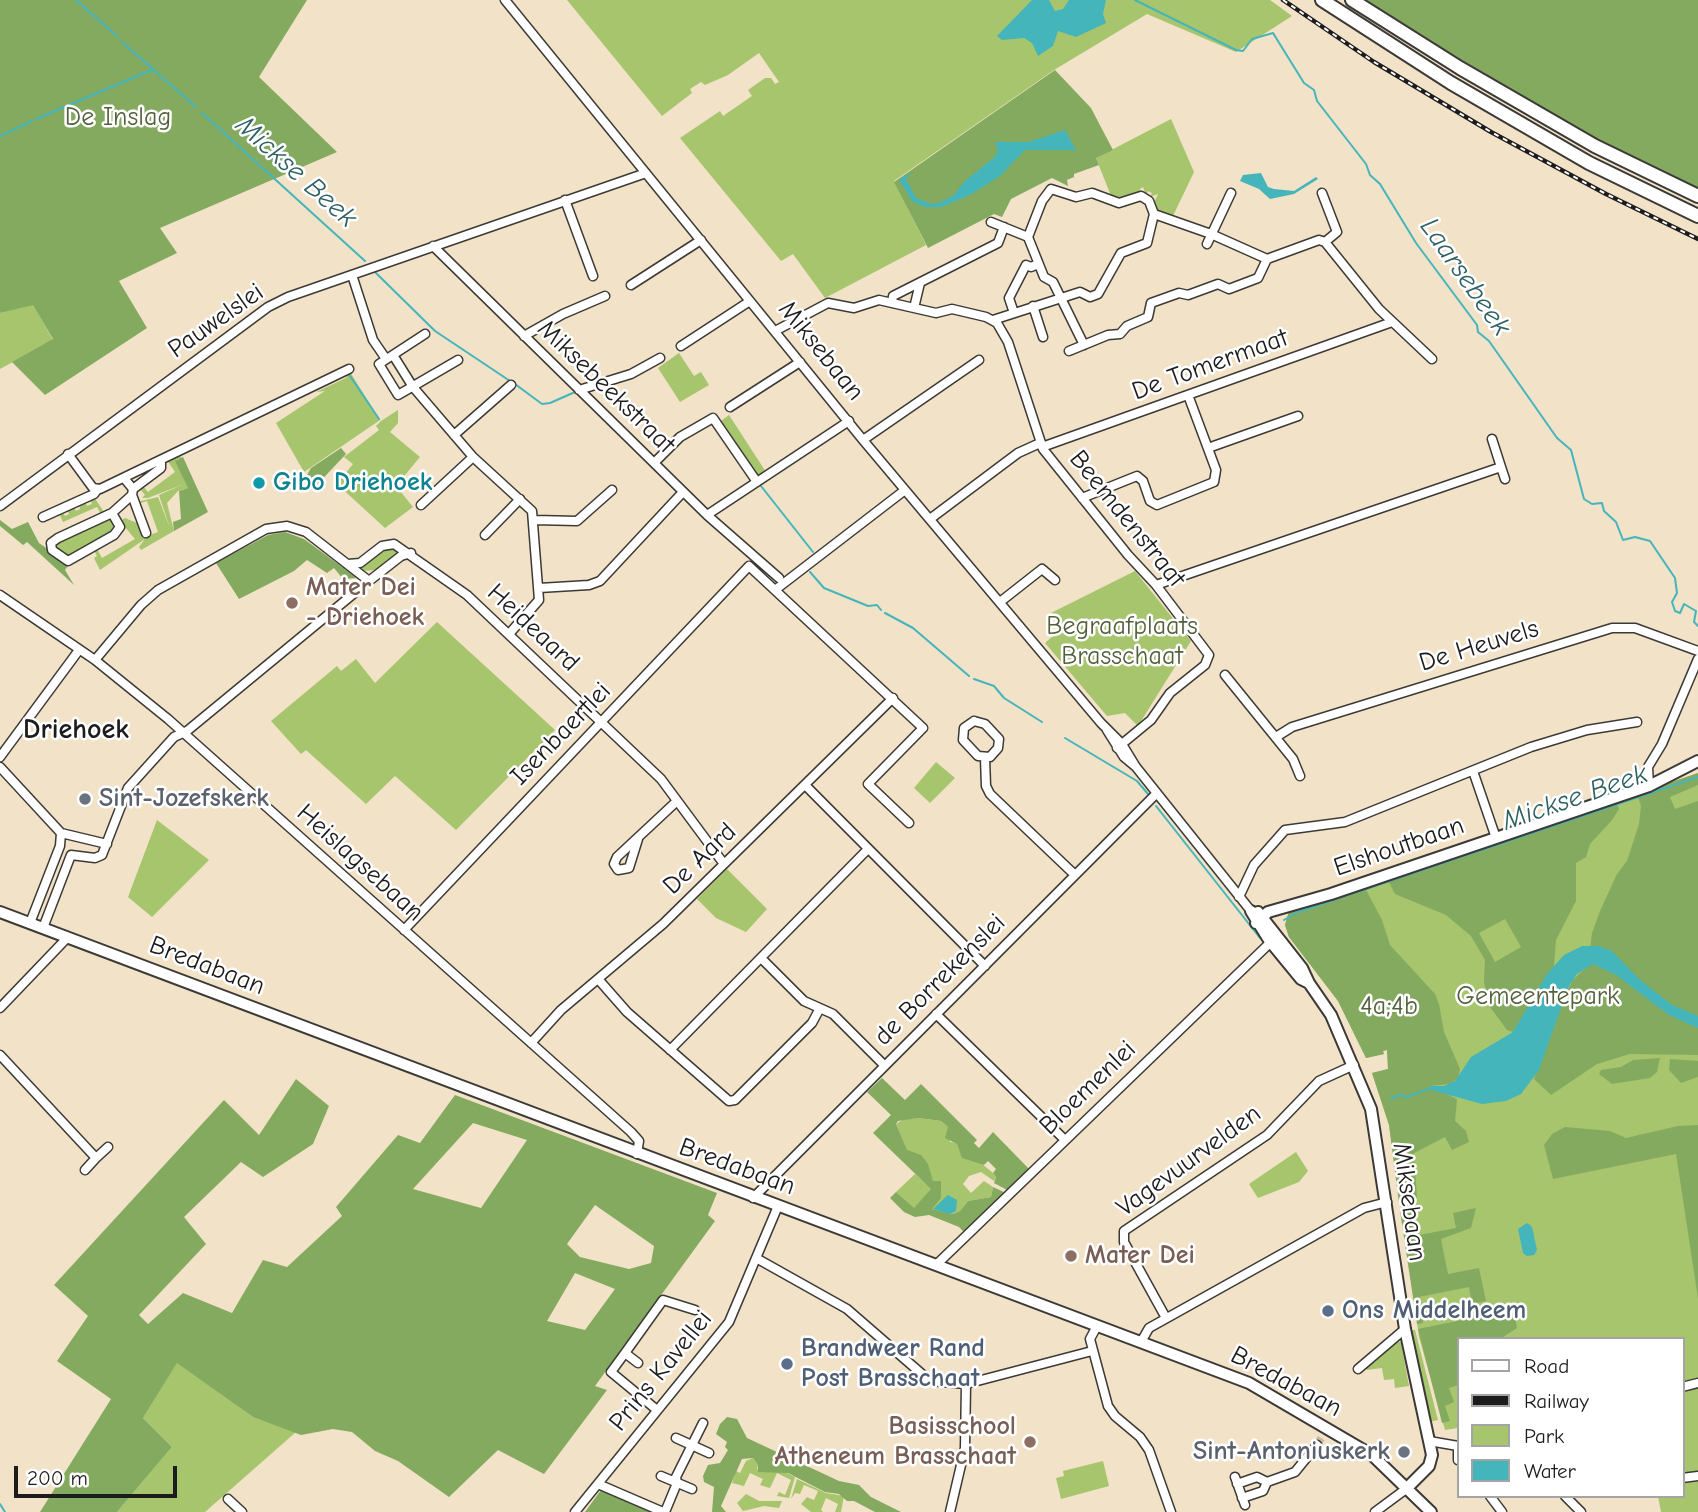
<!DOCTYPE html>
<style>
body{margin:0}
#map{position:relative;width:1698px;height:1512px;overflow:hidden;background:#f2e2c7;font-family:"Comic Neue",sans-serif}
canvas{display:block}
.legend{position:absolute;left:1457px;top:1337px;width:228px;height:161px;box-sizing:border-box;background:#fff;border:2px solid #a4a4a4;margin:0;padding:9px 12px;list-style:none;font-size:21px;color:#1c1c1c}
.legend li{display:flex;align-items:center;gap:14px;height:35px}
.legend b{width:35px;border:2px solid #a4a4a4}
.scale{position:absolute;left:14px;top:1466px;width:163px;height:32px;box-sizing:border-box;border:4px solid #1c1c1c;border-top:0;padding-left:9px;font-size:21px;line-height:24px;white-space:nowrap;color:#1c1c1c;-webkit-text-stroke:5px #fff;paint-order:stroke}
</style>
<div id="map">
<canvas width="1698" height="1512"></canvas>
<ul class="legend">
<li><b style="height:9px;background:#fff"></b>Road</li>
<li><b style="height:9px;background:#1c1c1c"></b>Railway</li>
<li><b style="height:19px;background:#a6c56d"></b>Park</li>
<li><b style="height:19px;background:#45b5bc"></b>Water</li>
</ul>
<div class="scale">200 m</div>
</div>
<script>
const g = document.querySelector('canvas').getContext('2d');
g.lineJoin = 'round';
function fill(path, color) { g.fillStyle = color; g.fill(path, 'evenodd'); }
const shape = rows => new Path2D(rows.map(r => 'M' + r).join(''));
function trace(path, color, width, dash) { g.strokeStyle = color; g.lineWidth = width; g.lineCap = dash ? 'butt' : 'round'; g.setLineDash(dash || []); g.stroke(path); }
function write(font, color, halo, rows, align = 'center') {
  g.font = font + ' "Comic Neue",sans-serif'; g.lineWidth = 5; g.setLineDash([]); g.textBaseline = 'middle'; g.strokeStyle = halo; g.fillStyle = color; for (const [text, x, y, turn = 0] of rows) {
    g.save(); g.translate(x, y); g.rotate((+turn || 0) * Math.PI / 180); g.textAlign = isNaN(turn) ? turn : align; if (halo) g.strokeText(text, 0, 0); g.fillText(text, 0, 0); g.restore();
  }
}
fill(shape([
 [567,0,1270,0,1292,16,1236,52,1147,14,1054,70,894,181,926,245,825,298,793,254,781,261,680,138,720,111,723,116,752,96,748,90,765,78,771,78,775,84,779,82,759,53,728,75,705,85,701,82,690,89,692,93,662,116],
 [1171,119,1194,172,1172,218,1155,211,1153,205,1158,194,1150,197,1152,193,1148,191,1146,195,1143,187,1140,189,1141,193,1132,193,1133,196,1122,201,1111,196,1096,158],
 [33,304,53,340,0,369,0,313],
 [679,353,694,376,701,372,709,385,680,402,658,368],
 [350,372,380,420,304,472,276,423,325,391,316,392,346,378],
 [398,410,398,423,390,432,420,457,396,486,413,507,385,528,337,484,353,464,344,457,379,430,376,426,381,421],
 [729,415,766,472,758,477,721,421],
 [178,455,182,458,176,460,188,488,178,491,167,503,174,531,141,550,139,547,147,536,158,532,147,501,138,504,137,502,158,497,170,528,159,495,184,484,148,498,142,498,145,495,140,489,138,490,142,485,148,492,175,472,167,460],
 [94,497,104,512,101,514,97,507,63,522,59,513,62,511,65,516,69,514,67,509,74,506,76,511,80,509,79,504,85,501,87,506,92,504,90,499],
 [125,518,137,523,141,534,145,533,145,539,100,570,94,558,97,556,94,550,97,549,102,558,135,539,120,521],
 [105,519,110,519,116,529,113,533,70,557,65,558,54,549,59,540],
 [391,546,400,552,398,554,377,570,361,571,362,565,380,550],
 [1135,571,1191,641,1138,726,1125,713,1107,716,1045,643,1063,627,1051,613],
 [437,622,555,730,456,830,395,776,366,804,306,750,301,754,271,721,337,666,341,671,356,659,375,683],
 [936,762,955,778,930,803,914,788],
 [1698,773,1698,1512,1661,1512,1658,1496,1682,1496,1682,1339,1458,1339,1458,1428,1445,1430,1419,1337,1389,1125,1372,1073,1388,1069,1387,1050,1383,1051,1384,1054,1366,1058,1338,1001,1289,937,1285,925,1289,911],
 [157,820,209,860,152,917,128,897],
 [727,869,767,909,746,932,716,918,697,899],
 [918,1118,941,1121,948,1127,950,1142,957,1143,961,1154,981,1163,993,1173,996,1177,994,1181,981,1172,969,1176,963,1184,971,1193,984,1181,993,1187,991,1197,968,1201,960,1211,953,1214,932,1209,941,1181,933,1181,907,1151,896,1124,904,1119],
 [1296,1152,1308,1171,1299,1182,1258,1198,1249,1184],
 [915,1174,932,1189,914,1209,896,1192],
 [1410,1330,1415,1330,1438,1420,1428,1422,1429,1413,1426,1411],
 [1397,1340,1401,1343,1409,1386,1395,1388,1394,1379,1384,1380,1382,1368,1367,1370,1366,1366],
 [177,1362,253,1417,296,1432,205,1512,117,1512,172,1447,143,1418],
 [753,1458,758,1465,757,1469,783,1471,795,1477,789,1498,777,1496,779,1492,785,1495,791,1480,777,1473,770,1488,760,1485,763,1479,750,1473,744,1486,732,1483,736,1471,740,1473,746,1461],
 [1103,1461,1109,1486,1061,1499,1056,1478,1064,1476,1063,1471],
 [797,1479,826,1493,844,1496,841,1512,835,1512,838,1504,826,1498,821,1510,823,1512,811,1512,801,1504,807,1497,814,1500,818,1491,804,1485,800,1494,795,1493,791,1499],
 [746,1494,759,1501,782,1501,779,1508,764,1506,743,1511,737,1503]
]), '#a6c56d');
fill(shape([
 [0,0,307,0,259,77,337,152,160,228,177,253,119,281,147,328,45,395,12,362,53,339,33,305,0,313],
 [1362,0,1698,0,1698,190,1598,142],
 [1055,70,1091,108,1113,150,1096,158,1099,165,1074,174,1074,177,1067,180,1068,186,1052,178,1011,199,1002,217,994,214,928,248,894,182],
 [341,448,346,454,314,488,307,475,311,468],
 [183,457,208,512,174,531,173,522,181,519,179,491,188,488,175,461],
 [0,520,12,529,28,522,39,543,49,550,48,553,68,566,65,570,74,585,27,542,23,545,0,526],
 [285,532,304,539,357,578,343,579,334,568,327,573,307,560,294,571,239,599,216,563,268,535],
 [1698,773,1698,785,1670,797,1675,809,1698,801,1698,1055,1630,1054,1597,1064,1551,1095,1534,1079,1559,1007,1573,980,1588,965,1592,933,1600,911,1617,874,1627,861,1639,824,1641,806,1637,794],
 [1616,801,1619,809,1612,820,1590,844,1586,857,1576,863,1576,901,1556,940,1554,966,1513,1032,1507,1030,1490,1007,1484,982,1485,960,1471,936,1446,915,1395,894,1387,878],
 [1505,919,1521,947,1495,962,1479,933],
 [1364,886,1382,920,1390,945,1435,994,1439,1004,1444,1032,1460,1069,1458,1078,1450,1084,1430,1086,1457,1099,1455,1121,1466,1131,1469,1142,1452,1150,1445,1137,1414,1153,1417,1198,1399,1203,1389,1125,1372,1073,1388,1069,1387,1050,1383,1051,1384,1054,1366,1058,1338,1001,1289,937,1285,925,1289,911],
 [1660,1058,1657,1072,1650,1078,1612,1084,1599,1074,1601,1070,1621,1067,1633,1060],
 [1670,1059,1698,1061,1698,1077,1681,1083,1669,1070],
 [882,1078,905,1100,921,1084,977,1140,974,1143,979,1148,993,1132,1030,1170,1009,1191,994,1183,996,1177,993,1173,996,1169,988,1161,984,1165,962,1158,957,1144,945,1138,948,1127,941,1121,918,1118,898,1121,896,1124,907,1150,921,1155,928,1164,933,1181,941,1181,941,1198,932,1209,953,1214,960,1211,968,1201,991,1197,993,1187,1006,1193,965,1233,959,1227,929,1215,915,1217,904,1212,890,1198,896,1192,914,1208,931,1189,873,1133,891,1115,867,1092],
 [296,1079,329,1106,313,1144,263,1177,241,1162,184,1217,206,1244,139,1315,148,1324,183,1293,232,1313,263,1260,287,1267,342,1216,336,1207,398,1135,420,1143,455,1095,717,1193,708,1215,715,1221,595,1386,607,1390,544,1474,498,1450,449,1497,398,1461,375,1451,352,1432,333,1429,301,1435,253,1417,177,1363,143,1418,172,1447,117,1512,40,1512,111,1399,57,1361,88,1316,54,1285,224,1100,259,1135],
 [473,1123,527,1140,481,1208,413,1189],
 [595,1205,654,1246,651,1263,629,1269,580,1257,567,1244],
 [575,1273,615,1289,585,1330,547,1321],
 [1698,1125,1698,1298,1676,1154,1553,1179,1544,1145,1552,1134,1565,1127,1610,1131,1626,1138,1678,1126],
 [1414,1208,1419,1235,1456,1228,1453,1213,1476,1208,1471,1228,1441,1239,1448,1274,1479,1268,1486,1301,1472,1304,1469,1287,1419,1297,1423,1323,1417,1324,1400,1211],
 [1501,1312,1514,1312,1517,1328,1500,1339,1458,1339,1458,1385,1449,1388,1454,1402,1445,1406,1450,1421,1442,1423,1418,1329],
 [727,1417,737,1419,747,1438,839,1481,859,1485,871,1497,901,1512,875,1512,854,1501,847,1501,839,1494,825,1492,788,1473,758,1472,758,1465,753,1458,742,1459,721,1506,726,1512,712,1512,714,1487,704,1482,703,1476,708,1465,720,1463,728,1450,725,1447,727,1442,716,1434,720,1424],
 [601,1490,650,1512,585,1512]
]), '#84aa60');
fill(shape([
 [1032,0,1049,0,1055,11,1063,9,1069,0,1106,0,1103,14,1106,23,1076,37,1058,31,1053,46,1038,56,1032,43,1024,38,1002,40,997,36],
 [1065,130,1076,150,1025,150,1000,176,970,195,941,207,925,207,912,201,899,179,912,173,906,179,916,198,931,204,939,203,953,196,965,181,995,157,998,150,995,142,1029,142],
 [1261,173,1268,187,1274,189,1294,191,1316,177,1318,179,1294,194,1270,199,1259,189,1240,181,1243,175],
 [1582,946,1599,946,1612,951,1639,979,1672,1005,1698,1016,1698,1028,1669,1015,1616,975,1593,964,1577,974,1568,988,1539,1070,1521,1094,1506,1101,1482,1104,1431,1090,1430,1086,1444,1086,1455,1081,1471,1057,1513,1032,1547,974,1564,955],
 [948,1195,957,1200,956,1211,950,1214,933,1209],
 [1527,1223,1532,1227,1537,1250,1534,1255,1527,1256,1523,1253,1518,1229]
]), '#45b5bc');
trace(shape([
 [76,0,118,37],
 [1135,0,1236,50,1243,51,1252,39,1273,33,1304,83,1314,90,1317,101,1366,164,1370,175,1380,184,1416,243,1477,325,1478,332,1489,341,1557,438,1571,450,1584,499,1592,504,1602,503,1604,511,1616,522,1623,540,1635,537,1650,541,1675,578,1677,593,1672,602,1675,611,1680,613,1684,604,1696,611,1694,622,1698,626],
 [122,42,196,107],
 [202,113,365,261],
 [36,119,154,69],
 [0,136,32,121],
 [375,272,435,331,510,381],
 [350,376,379,419],
 [515,384,542,404,550,403,575,392],
 [761,486,813,552],
 [810,572,824,588,868,606,877,605,881,610],
 [885,613,913,628,969,676],
 [974,679,994,686,1004,698,1042,722],
 [1065,738,1137,781,1148,794],
 [1156,806,1260,938],
 [1464,856,1698,777],
 [1284,920,1298,912,1461,857],
 [1391,1099,1400,1095,1407,1097,1431,1088],
 [0,1504,5,1512]
]), '#45b5bc', 2);
trace(shape([
 [1317,1445,1322,1437]
]), '#c7baa5', 8, [8, 4]);
const minor = shape([
 [505,0,863,440,1101,723,1122,744,1136,767],
 [1322,193,1337,232,1325,242],
 [565,200,593,276],
 [1154,214,1211,234,1267,259],
 [991,222,1028,237,1044,277,1053,282,1084,345],
 [1325,242,1379,309,1432,359],
 [1207,244,1231,193],
 [433,246,707,515,779,578],
 [352,275,373,340,386,359],
 [631,285,701,240],
 [892,303,893,296,998,243,1004,227],
 [1033,306,1043,337],
 [914,308,920,283],
 [1014,313,1009,298,1026,265,1031,267,1038,264],
 [993,320,1080,292,1090,297,1098,294,1121,253,1147,243,1154,214,1149,201,1141,196,1119,203,1092,193,1076,197,1051,189,1042,201,1028,237],
 [775,331,828,303,854,308,879,300,936,313,952,309,986,317,997,323,1008,342,1043,449,1128,555,1156,585,1209,655,1205,665,1170,693,1151,720,1117,748],
 [425,334,379,364,398,395,458,360],
 [524,336,563,314,605,296],
 [681,346,750,301],
 [1069,351,1108,335,1120,334,1127,326,1148,317,1151,303,1179,293,1188,295,1218,284,1229,289,1258,278,1267,259,1319,240,1325,242],
 [393,355,413,387,473,457,532,511,539,600,509,634],
 [579,390,631,374,660,358],
 [730,407,800,362],
 [454,435,511,385],
 [1492,439,1501,467],
 [863,440,979,360],
 [1042,447,1392,322],
 [1208,448,1298,416],
 [68,454,93,488,100,489,349,369],
 [654,463,680,437,713,418,757,482],
 [124,478,133,489,161,468,161,460],
 [133,489,132,495,146,533],
 [1082,498,1137,476,1143,481,1150,501,1157,505,1214,482,1216,470,1188,395],
 [421,505,473,457],
 [0,506,268,307,288,297,646,173],
 [112,513,120,527,114,535,68,561,52,550,51,543,58,538,112,513],
 [112,513,132,495],
 [707,515,849,421],
 [43,517,94,494,97,490],
 [930,519,1018,453,1040,443],
 [535,520,577,521,612,490],
 [485,535,520,499],
 [348,564,360,563,382,546,394,544,467,595,661,779,724,864],
 [749,566,923,728,868,784,909,823],
 [1156,585,1501,467,1505,479],
 [539,588,589,585,600,581,683,492],
 [775,590,905,490],
 [0,595,95,660,168,719,631,1132,639,1141,637,1154],
 [1000,602,1042,569,1055,580],
 [95,660,141,605,158,590,266,529,287,526,306,532,369,581,401,556,411,553],
 [1225,675,1293,759,1300,776],
 [974,721,985,724,999,739,998,748,990,757,978,756,963,740,964,728,974,721],
 [1107,730,1124,757,1136,767,1251,911],
 [1276,737,1292,727,1612,628,1635,628,1698,651],
 [0,757,79,650],
 [985,758,986,786,990,794,1075,875],
 [0,767,61,833],
 [1473,771,1496,838],
 [805,785,985,966],
 [1649,786,1648,767,1662,744,1698,659],
 [638,839,629,868,618,870,614,864,617,857,677,801],
 [1239,897,1254,865,1285,830,1345,822,1531,747,1587,730,1637,722],
 [30,923,60,846,61,833,107,844],
 [43,928,71,855,95,858,102,855,128,788,174,737,187,731,369,581],
 [404,930,749,566],
 [761,958,804,1001,833,1014,884,1065],
 [598,979,627,1012,729,1101,735,1100,812,1023,819,1010],
 [0,1008,67,938],
 [936,1014,1065,1140],
 [531,1043,561,1010,663,924,893,698],
 [670,1050,868,849],
 [0,1055,96,1158,85,1170],
 [96,1158,108,1147],
 [753,1198,1157,793],
 [756,1258,847,1309,930,1381,966,1384,1092,1351],
 [936,1265,1273,940],
 [1166,1318,1124,1242,1124,1231,1267,1135,1319,1081,1354,1065],
 [1097,1326,1090,1339,1108,1406,1115,1416,1140,1437,1149,1450,1171,1512],
 [1141,1342,1149,1328,1364,1208,1387,1202],
 [625,1353,663,1300,695,1310],
 [638,1363,625,1353,611,1372,657,1410],
 [1358,1369,1405,1329],
 [1682,1387,1698,1383],
 [676,1438,709,1453],
 [1429,1441,1458,1446],
 [1458,1446,1458,1460],
 [661,1476,692,1489],
 [1235,1477,1245,1505],
 [1682,1478,1698,1476],
 [598,1484,663,1512],
 [1237,1484,1257,1477,1267,1482,1295,1472,1317,1445],
 [1490,1496,1502,1512],
 [1565,1496,1581,1512],
 [1242,1498,1263,1491,1267,1482],
 [228,1499,242,1512],
 [575,1512,729,1322,778,1206],
 [665,1512,677,1483,676,1477,703,1423],
 [950,1512,965,1448,966,1384],
 [1375,1512,1406,1489]
]);
const major = shape([
 [1251,911,1269,940,1301,979,1309,983,1331,1015,1371,1109,1405,1329,1432,1455,1429,1466,1406,1489],
 [0,912,1249,1383,1372,1455,1431,1512],
 [1258,912,1302,968,1309,983],
 [1256,923,1268,912,1331,894,1649,786,1698,761]
]);
const highway = shape([
 [1322,0,1451,83,1589,163,1698,216],
 [1352,0,1460,68,1595,146,1698,196]
]);
trace(minor, '#3c3a36', 11);
trace(major, '#3c3a36', 14);
trace(highway, '#3c3a36', 16);
trace(minor, '#fff', 8);
trace(major, '#fff', 10);
trace(highway, '#fff', 12);
const rail = shape([
 [1283,0,1374,62,1491,132,1606,194,1698,239]
]);
trace(rail, '#1c1c1c', 4.5);
trace(rail, '#fff', 2, [5]);
for (const [x, y, r, color] of [
 [259,483,7,"#0f9aa8"],
 [292,603,7,"#8d6e63"],
 [85,799,7,"#6b7280"],
 [1071,1256,7,"#8d6e63"],
 [1328,1311,7,"#5c6f8a"],
 [787,1364,7,"#5c6f8a"],
 [1030,1442,7,"#8d6e63"],
 [1404,1452,7,"#6b7280"]
]) { const dot = new Path2D(); dot.arc(x, y, r, 0, 2 * Math.PI); g.fillStyle = color; g.fill(dot); trace(dot, '#fff', 2.5); }
write('26px', '#53603c', '#fff', [
 ["De Inslag",118,118],
 ["Begraafplaats",1122,627],
 ["Brasschaat",1122,657],
 ["Gemeentepark",1538,997],
 ["4a;4b",1389,1007]
]);
write('26px', '#1c1c1c', '#fff', [
 ["Pauwelslei",216,321,-35],
 ["Miksebaan",821,351,51],
 ["De Tomermaat",1210,365,-20],
 ["Miksebeekstraat",606,387,44],
 ["Beemdenstraat",1127,519,51],
 ["Heideaard",533,628,43],
 ["De Heuvels",1479,646,-17],
 ["Isenbaertlei",561,734,-46],
 ["Elshoutbaan",1399,847,-19],
 ["De Aard",700,859,-44],
 ["Heislagsebaan",360,863,42],
 ["Bredabaan",207,966,21],
 ["de Borrekenslei",940,980,-45],
 ["Bloemenlei",1088,1088,-44],
 ["Vagevuurvelden",1189,1161,-36],
 ["Bredabaan",737,1167,20],
 ["Miksebaan",1409,1202,82],
 ["Prins Kavellei",661,1371,-51],
 ["Bredabaan",1286,1382,28]
]);
write('bold 26px', '#0d838f', '#fff', [
 ["Gibo Driehoek",273,483]
], 'left');
write('bold 26px', '#785e54', '#fff', [
 ["Mater Dei",306,588],
 ["- Driehoek",306,618],
 ["Mater Dei",1085,1256],
 ["Basisschool",1016,1427,"right"],
 ["Atheneum Brasschaat",1016,1457,"right"]
], 'left');
write('bold 26px', '#5b616d', '#fff', [
 ["Sint-Jozefskerk",99,799],
 ["Sint-Antoniuskerk",1390,1452,"right"]
], 'left');
write('bold 26px', '#4e5e75', '#fff', [
 ["Ons Middelheem",1342,1311],
 ["Brandweer Rand",801,1349],
 ["Post Brasschaat",801,1379]
], 'left');
write('italic 28px', '#2e6164', '#fff', [
 ["Mickse Beek",296,172,42],
 ["Laarsebeek",1465,277,55],
 ["Mickse Beek",1575,798,-19]
]);
write('bold 28px', '#1c1c1c', '#fff', [
 ["Driehoek",76,730]
]);
</script>
